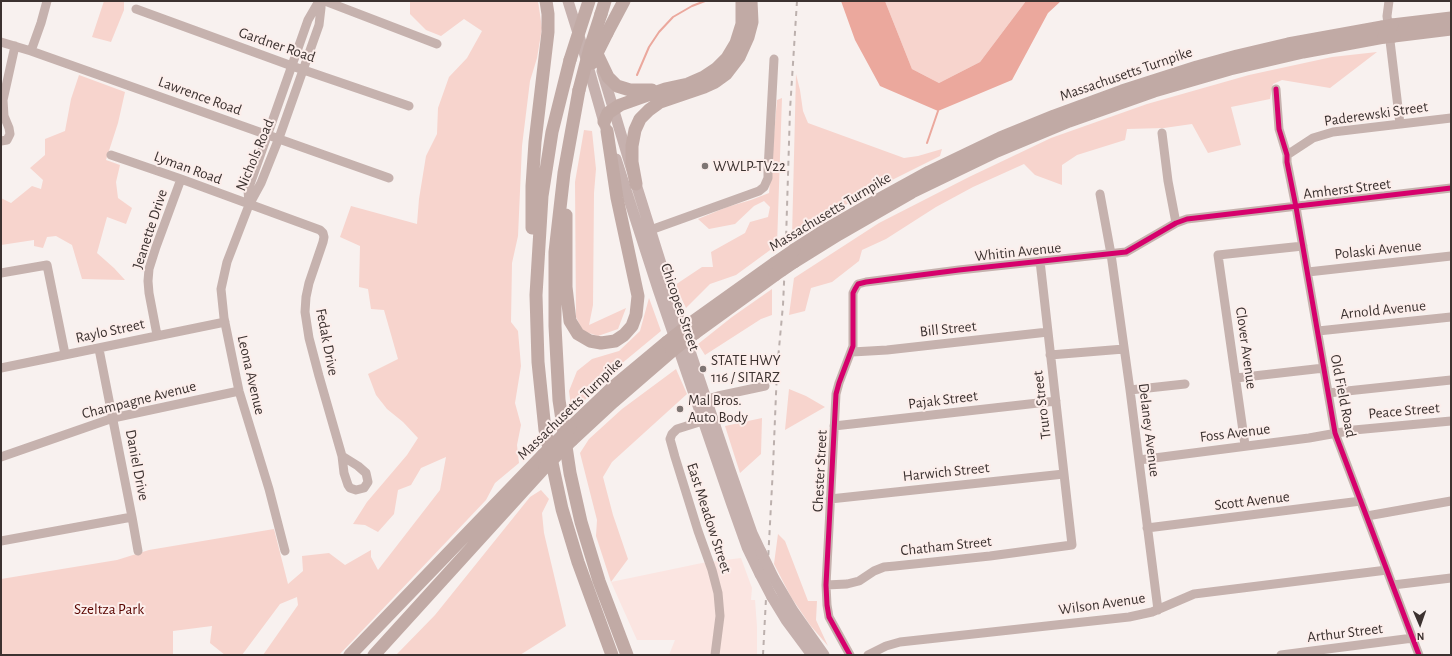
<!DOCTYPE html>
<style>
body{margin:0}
#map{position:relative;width:1452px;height:656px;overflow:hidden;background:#f8f1ef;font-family:"Alegreya Sans",sans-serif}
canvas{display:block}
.frame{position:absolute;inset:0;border:2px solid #3c3230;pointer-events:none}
.north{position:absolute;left:1400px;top:604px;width:40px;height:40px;-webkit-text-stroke:3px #fceeeb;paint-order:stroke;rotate:178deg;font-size:11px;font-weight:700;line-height:16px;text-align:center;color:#3c3230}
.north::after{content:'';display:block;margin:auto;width:14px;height:18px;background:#3c3230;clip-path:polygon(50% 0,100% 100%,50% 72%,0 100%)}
</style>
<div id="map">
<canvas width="1452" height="656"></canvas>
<div class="frame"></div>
<div class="north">N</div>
</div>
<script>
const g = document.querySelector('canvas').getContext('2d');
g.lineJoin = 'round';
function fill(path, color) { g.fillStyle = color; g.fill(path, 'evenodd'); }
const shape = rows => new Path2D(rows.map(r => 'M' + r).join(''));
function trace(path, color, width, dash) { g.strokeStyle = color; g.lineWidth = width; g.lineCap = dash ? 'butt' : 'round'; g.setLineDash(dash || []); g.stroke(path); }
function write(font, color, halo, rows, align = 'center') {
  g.font = font + ' "Alegreya Sans",sans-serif'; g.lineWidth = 4; g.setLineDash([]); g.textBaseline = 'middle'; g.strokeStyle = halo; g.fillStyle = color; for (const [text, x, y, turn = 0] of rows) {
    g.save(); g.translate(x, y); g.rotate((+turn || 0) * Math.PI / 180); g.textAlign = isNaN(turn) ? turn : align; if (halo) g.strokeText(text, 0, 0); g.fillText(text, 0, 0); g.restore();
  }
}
fill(shape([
 [741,558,752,588,751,600,755,600,757,627,757,655,669,655,675,640,637,640,611,582,702,563]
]), '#fbe5e1');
fill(shape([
 [104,1,124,1,124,10,111,42,92,37],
 [410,1,538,1,542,28,537,58,530,81,522,146,518,236,512,263,511,322,518,331,521,366,515,403,521,425,517,445,519,463,495,483,486,500,339,655,263,655,298,605,297,597,280,604,242,655,225,655,210,643,212,626,173,631,173,655,1,655,1,579,117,560,149,550,274,529,288,584,303,571,302,556,329,553,345,565,371,550,371,557,378,570,440,490,446,457,421,468,411,485,398,490,394,514,378,532,365,525,353,524,367,502,407,455,418,438,403,422,387,409,376,395,368,374,398,359,384,310,371,309,368,289,359,287,360,246,340,237,351,206,417,224,419,199,426,156,437,134,438,108,449,77,467,58,482,31,464,19,441,36,426,30,410,14],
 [885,1,1026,1,980,62,939,83,912,69],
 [1377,52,1330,88,1282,80,1273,84,1270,99,1231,107,1241,145,1208,153,1192,124,1164,128,1127,129,1125,140,1077,155,1062,165,1062,185,1035,175,1024,164,973,187,936,207,886,239,862,250,859,261,832,282,811,288,805,311,789,315,794,278,879,223,969,177,1051,138,1147,104,1249,75,1332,57],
 [796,74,800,90,803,111,808,123,904,158,918,156,942,149,940,156,880,186,820,219,792,237],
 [79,75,125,92,118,123,106,160,120,165,116,182,118,198,132,208,126,224,107,217,97,253,114,268,125,280,82,279,72,245,56,236,47,237,43,248,34,246,34,240,1,245,1,198,11,203,32,186,41,189,43,180,30,168,45,155,45,139,65,131,71,99],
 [782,98,777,245,736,275,710,284,686,308,675,285,702,267,713,267,711,252,745,233,750,222,768,217,770,207,764,201,754,206,735,224,709,229,698,219,727,207,751,200,769,193,777,100],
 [584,130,592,131,596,169,594,193,593,305,589,325,626,308,618,329,598,336,583,331,576,317,575,182],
 [772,289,772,315,761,319,705,355,698,344,732,317],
 [649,298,661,331,609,374,572,414,569,391,577,371,592,359,619,351,640,331],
 [676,369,687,394,612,462,603,477,613,515,628,559,611,582,596,536,597,520,580,453,589,439,622,409],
 [789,389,806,396,825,407,785,430],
 [762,418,761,454,740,473,725,426],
 [541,490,549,499,542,513,544,533,566,626,520,655,396,655,435,615,530,497],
 [778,534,785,541,808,601,817,601,816,620,828,646,810,625,791,597,774,564]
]), '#f7d4cd');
fill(shape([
 [841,1,885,1,912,69,939,83,980,62,1026,1,1061,1,1048,13,1012,80,938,111,880,86,855,40]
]), '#eba89d');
trace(shape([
 [637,75,649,47,659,32,673,17,692,6,705,1],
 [927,143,938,111]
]), '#eba89d', 2);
trace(shape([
 [325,1,437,44],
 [1389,1,1387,16,1400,124],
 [136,9,292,66,409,106],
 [1,42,31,51,389,178],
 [31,51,41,23,47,1],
 [1276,89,1279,129,1287,155,1287,162,1296,207,1335,433,1419,655],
 [1162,133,1168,181,1176,223],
 [1,141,7,140,10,134,9,128,4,116,3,100,15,46],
 [111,155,181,179,320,230,323,233,324,237,323,242,309,283,306,297,305,312,309,338,319,376,342,456,358,466,366,473,368,482,364,488,356,490,350,488,348,485,344,473,342,456],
 [1287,155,1313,138,1333,132,1451,118],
 [1100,194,1111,254,1130,390,1158,610],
 [249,204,248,190,308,20,319,1],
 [645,232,759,191,764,187,768,178,768,170,774,59],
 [1308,272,1451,256],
 [1,273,47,265,65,354],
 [1318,331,1451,317],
 [157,335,149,293,148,281,149,269,156,247,181,179],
 [852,352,887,350,1048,332],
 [1050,355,1124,349],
 [1,368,225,322],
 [1236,378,1324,368],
 [1130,390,1185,384],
 [1328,393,1451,380],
 [700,401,718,396,765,386],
 [709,419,677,429,672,434,670,439,675,457,698,531,712,570,718,593,720,616,715,655],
 [834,426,1056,401],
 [1245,445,1218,255,1303,246],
 [1,457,113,418,239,391],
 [1139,460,1309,438,1354,430,1451,421],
 [830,499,1064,474],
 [1367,516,1451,501],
 [132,517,138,551],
 [1147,528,1361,501],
 [1,541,132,517,99,349],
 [285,551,269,489,239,391,224,318,221,289,227,262,249,205,261,183,279,138,319,25,321,8,321,1],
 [826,585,847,584,859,581,874,571,884,567,895,566,990,556,1072,545,1040,261],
 [1393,585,1451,578],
 [850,655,829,617,827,605,826,585,836,394,839,383,853,346,853,293,855,289,858,284,866,282,959,270,1126,252,1176,223,1187,219,1451,188],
 [868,655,886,646,900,642,1129,617,1152,612,1194,594,1387,570],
 [1281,655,1413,638]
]), '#c6b2ae', 9);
trace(shape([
 [568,1,584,52,605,126],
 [602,71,636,184,667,283,730,470,752,533,761,552],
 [616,159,658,289,731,502,747,547,760,574],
 [773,577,793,611,824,655],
 [772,597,786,620,812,655]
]), '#c6b1ae', 11);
trace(shape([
 [601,14,605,1],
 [1392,25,1451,18],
 [607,33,624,1],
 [1394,36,1451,29],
 [598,56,608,77,617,86,630,90,652,90],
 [570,60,552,132,542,196,536,295,538,362,545,430,562,509,578,562,612,655],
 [579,90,564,173,555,252,555,326,559,400,570,473,581,522,599,581,627,655],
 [604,122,608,113,620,105,665,89,688,84,704,77,716,69,727,58,736,43,742,24,742,1],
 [636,184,632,162,632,146,635,130,640,119,649,110,660,102,704,87,715,82,726,74,739,57,748,37,752,22,751,1],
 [566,215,566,287,570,321,578,334,590,341,601,343,615,341,624,335,632,326,636,315,638,296,617,198,607,131],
 [532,228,532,186,535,142,548,32,548,14,546,1],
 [794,250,822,232,869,205,929,172,1000,138,1054,116,1122,91,1197,67,1237,56,1288,44,1382,27],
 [794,262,839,234,912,192,997,151,1069,121,1154,91,1230,69,1303,52,1384,37],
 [691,323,775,263],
 [695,333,775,275],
 [570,428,613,387,667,342],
 [572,440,613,402,672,351],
 [350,655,543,455],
 [374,655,545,467]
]), '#c1aaa5', 13);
trace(shape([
 [763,655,773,467,777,370,783,305,786,240,790,110,797,1]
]), '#bcb0ad', 2, [5, 5]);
trace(shape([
 [761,552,773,577],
 [760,574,772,597]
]), '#c6b1ae', 11);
trace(shape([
 [1382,27,1392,25],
 [1384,37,1394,36],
 [570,60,589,1],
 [592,63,607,33],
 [579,90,590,48,601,14],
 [775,263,794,250],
 [775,275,794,262],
 [667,342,691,323],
 [672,351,695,333],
 [543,455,570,428],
 [545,467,572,440]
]), '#c1aaa5', 13);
trace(shape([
 [1276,89,1279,129,1287,155,1287,162,1296,207,1335,433,1419,655],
 [850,655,829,617,827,605,826,585,836,394,839,383,853,346,853,293,855,289,858,284,866,282,959,270,1126,252,1176,223,1187,219,1451,188]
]), '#d6006c', 5);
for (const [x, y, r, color] of [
 [705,166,4,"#7e7573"],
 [703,369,4,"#7e7573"],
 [680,409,4,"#7e7573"]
]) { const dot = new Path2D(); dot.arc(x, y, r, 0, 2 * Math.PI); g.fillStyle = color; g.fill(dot); trace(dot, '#fceeeb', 1.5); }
write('15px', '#3c3230', '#fceeeb', [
 ["Gardner Road",277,45,19],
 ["Massachusetts Turnpike",1126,74,-19],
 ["Lawrence Road",200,96,20],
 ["Paderewski Street",1376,114,-8],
 ["Nichols Road",255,155,-67],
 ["Lyman Road",188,168,20],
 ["Amherst Street",1347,189,-7],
 ["Massachusetts Turnpike",830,212,-31],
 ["Jeanette Drive",150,229,-72],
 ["Polaski Avenue",1378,250,-6],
 ["Whitin Avenue",1018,252,-6],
 ["Chicopee Street",680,307,71],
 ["Arnold Avenue",1383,310,-6],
 ["Bill Street",948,329,-6],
 ["Raylo Street",110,331,-12],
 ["Fedak Drive",327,342,79],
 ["Clover Avenue",1246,348,82],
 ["Leona Avenue",251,375,77],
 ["Old Field Road",1343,396,79],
 ["Champagne Avenue",139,400,-14],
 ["Pajak Street",943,400,-7],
 ["Truro Street",1042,405,-97],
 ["Massachusetts Turnpike",570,409,-44],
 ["Peace Street",1404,411,-5],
 ["Delaney Avenue",1149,430,83],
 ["Foss Avenue",1235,433,-7],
 ["Daniel Drive",137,465,79],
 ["Chester Street",820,471,-87],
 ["Harwich Street",946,472,-6],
 ["Scott Avenue",1252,501,-7],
 ["East Meadow Street",709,518,72],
 ["Chatham Street",946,546,-6],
 ["Wilson Avenue",1102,604,-8],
 ["Arthur Street",1345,633,-7]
]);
write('15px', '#3c3230', '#fceeeb', [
 ["WWLP-TV22",713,166],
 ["STATE HWY",711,360],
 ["116 / SITARZ",711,377],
 ["Mal Bros.",688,400],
 ["Auto Body",688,417]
], 'left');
write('15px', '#590501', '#fceeeb', [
 ["Szeltza Park",109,609]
]);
</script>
